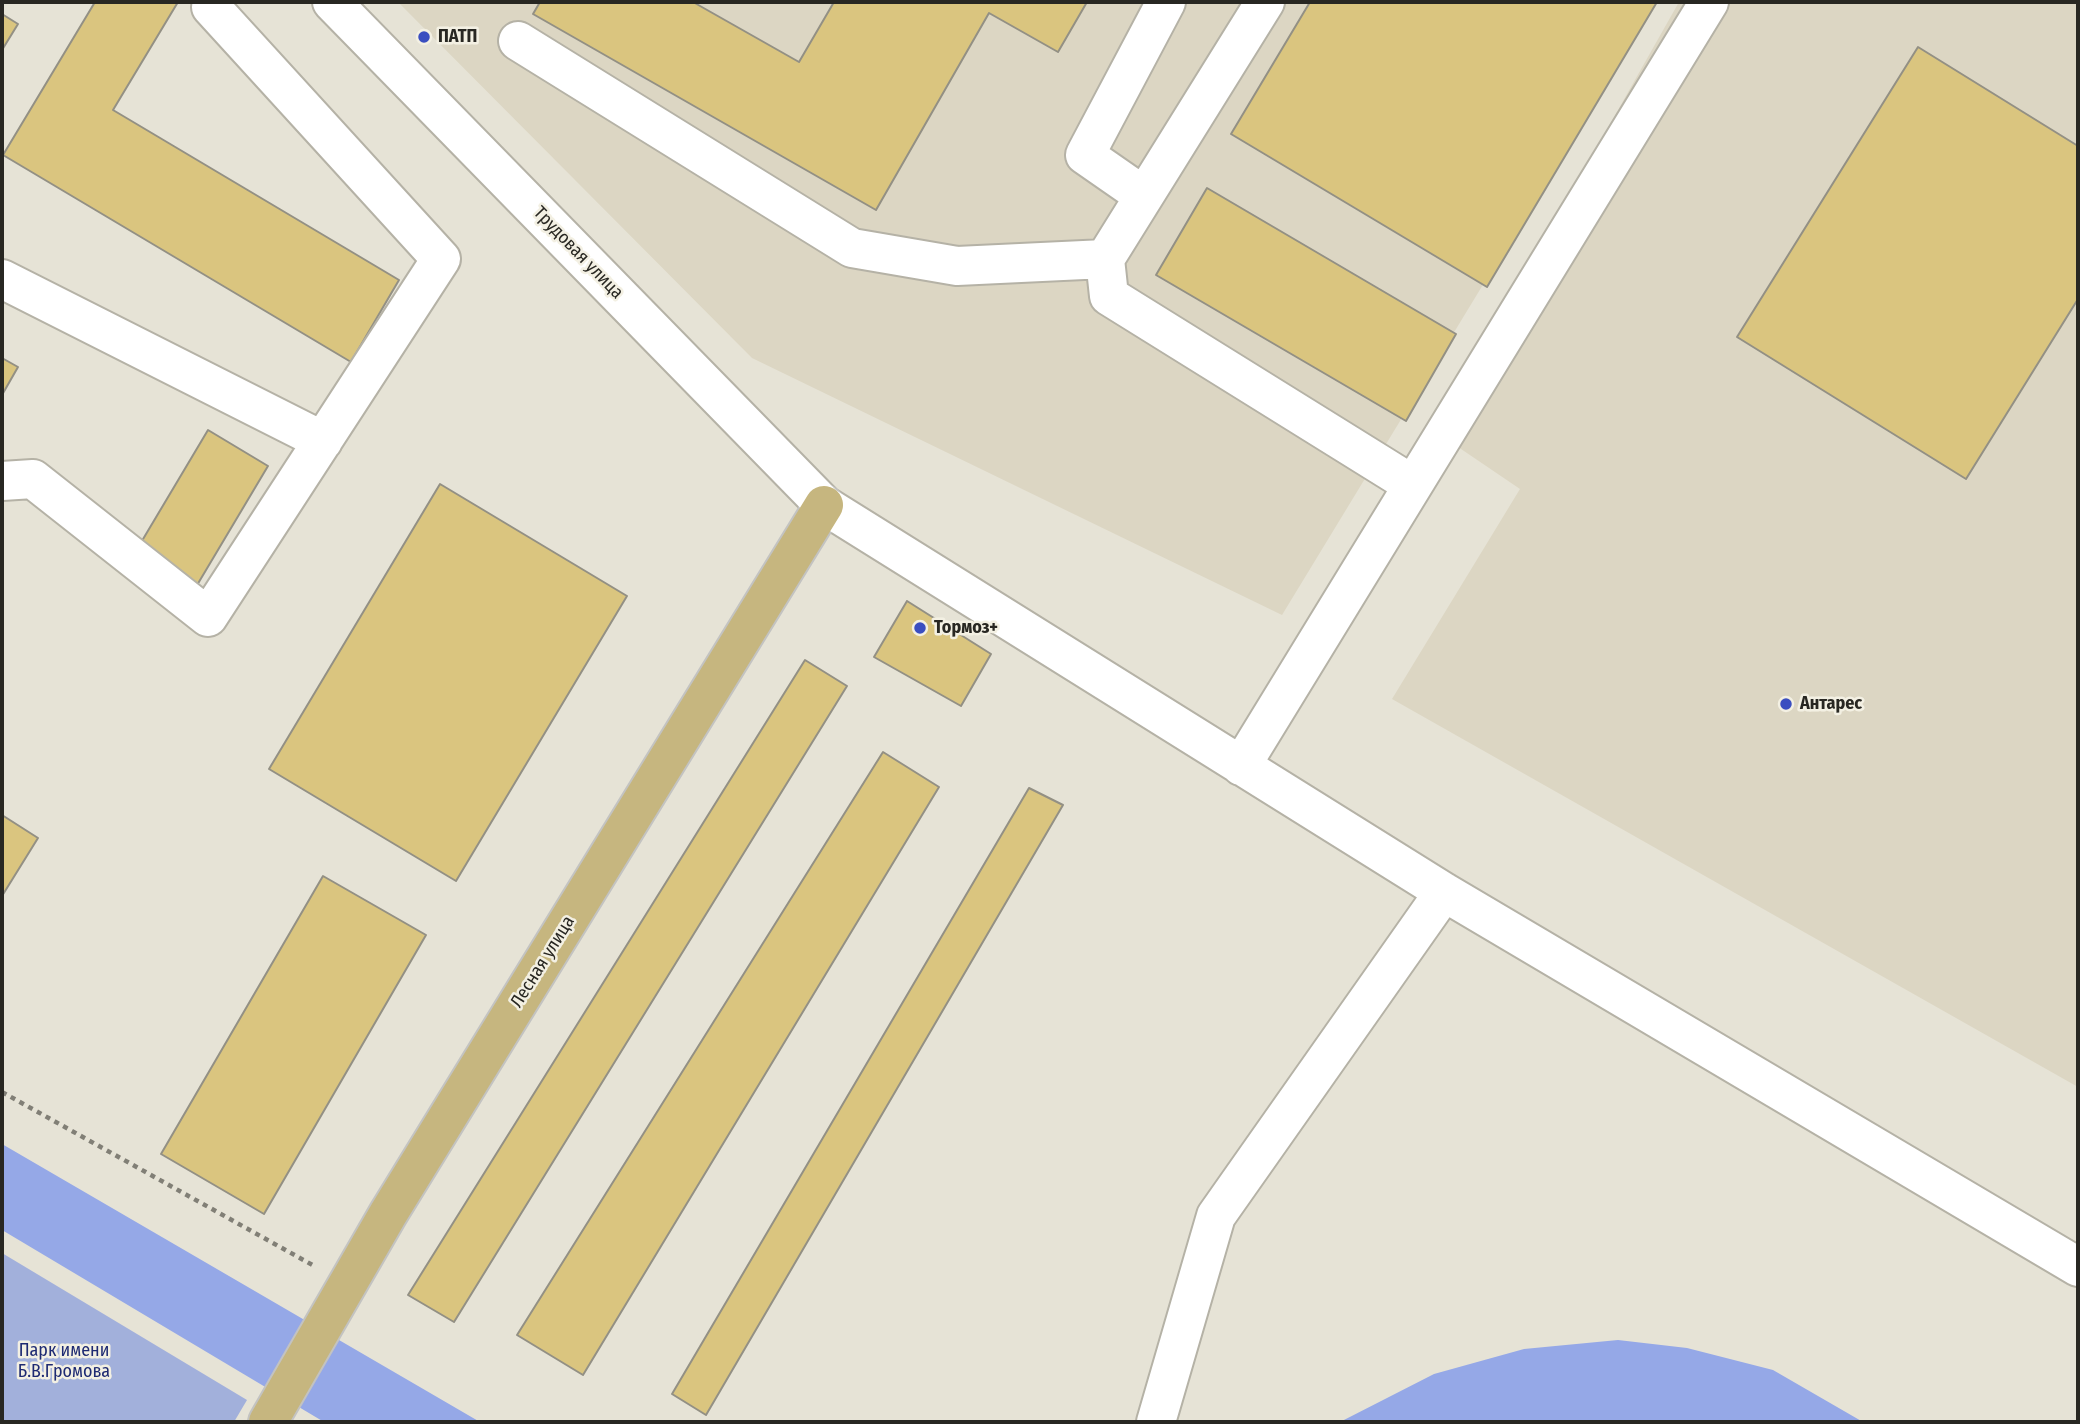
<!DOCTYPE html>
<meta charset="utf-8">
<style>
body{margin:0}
#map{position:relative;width:2080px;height:1424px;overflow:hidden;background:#e6e3d6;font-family:"Fira Sans Condensed",sans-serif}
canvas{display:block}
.frame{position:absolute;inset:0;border:4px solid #282722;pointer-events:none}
</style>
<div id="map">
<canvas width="2080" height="1424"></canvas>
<div class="frame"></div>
</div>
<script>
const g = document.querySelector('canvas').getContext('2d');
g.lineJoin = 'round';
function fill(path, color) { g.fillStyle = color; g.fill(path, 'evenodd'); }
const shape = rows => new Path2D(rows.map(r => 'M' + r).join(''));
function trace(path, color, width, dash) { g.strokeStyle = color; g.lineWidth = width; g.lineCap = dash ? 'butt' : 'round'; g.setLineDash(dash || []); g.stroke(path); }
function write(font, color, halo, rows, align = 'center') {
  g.font = font + ' "Fira Sans Condensed",sans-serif'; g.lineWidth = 5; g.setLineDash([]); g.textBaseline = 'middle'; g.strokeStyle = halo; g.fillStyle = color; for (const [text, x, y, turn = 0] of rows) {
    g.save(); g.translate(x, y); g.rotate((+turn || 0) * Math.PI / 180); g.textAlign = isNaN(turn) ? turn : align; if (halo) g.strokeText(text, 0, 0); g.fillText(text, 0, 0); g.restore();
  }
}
fill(shape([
 [398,2,1655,2,1282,615,752,358],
 [1679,2,2078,2,2078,1087,1392,699,1520,489,1436,432]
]), '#dcd6c3');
fill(shape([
 [2,1253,247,1400,234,1422,2,1422]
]), '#a2b0db');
fill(shape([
 [2,1144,480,1422,324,1422,2,1230],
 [1618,1340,1687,1348,1773,1370,1863,1422,1340,1422,1434,1374,1524,1349]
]), '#95a8e7');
const building = shape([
 [95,2,178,2,113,110,399,280,351,362,3,155,95,2],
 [540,2,693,2,799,62,834,2,1087,2,1058,52,989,13,876,210,533,14,540,2],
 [1310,2,1657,2,1487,287,1231,134,1310,2],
 [2,14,18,24,2,50,2,14],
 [1918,47,2078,146,2078,299,1966,479,1737,337,1918,47],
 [1207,188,1456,334,1406,421,1156,275,1207,188],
 [2,358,18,367,2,395,2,358],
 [208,430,268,466,184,607,124,571,208,430],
 [440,484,627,596,456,881,269,769,440,484],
 [907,601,991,654,961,706,874,657,907,601],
 [805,660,847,686,454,1322,408,1295,805,660],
 [883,752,939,787,583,1375,517,1335,883,752],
 [1029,788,1063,805,706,1415,672,1394,1029,788],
 [2,815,38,838,2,896,2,815],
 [323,876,426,935,264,1214,161,1154,323,876]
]);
fill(building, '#dac57f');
trace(building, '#939084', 2);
const minor = shape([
 [332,2,824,505,1444,892,2078,1267],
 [1265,2,1105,259,1109,296,1413,485],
 [518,41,852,248,957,266,1105,259],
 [1144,196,1085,155,1166,2],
 [2,279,323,441],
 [2,481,33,479,208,617,441,259,211,7,215,2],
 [1241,766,1709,2],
 [1156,1422,1216,1216,1444,892]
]);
const major = shape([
 [268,1422,388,1214,824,505]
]);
trace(minor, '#b5b2a6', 42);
trace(major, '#c3c3c1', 42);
trace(shape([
 [2,1092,316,1267]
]), '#817f76', 4.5, [5, 5]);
trace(minor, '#fff', 38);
trace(major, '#c6b67f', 38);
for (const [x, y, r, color] of [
 [424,37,7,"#3a4ec0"],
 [920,628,7,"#3a4ec0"],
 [1786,704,7,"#3a4ec0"]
]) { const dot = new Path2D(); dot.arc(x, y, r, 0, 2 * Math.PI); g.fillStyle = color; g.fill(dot); trace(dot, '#f3f0e3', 2.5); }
write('bold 18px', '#282722', '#f3f0e3', [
 ["ПАТП",438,37],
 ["Тормоз+",934,628],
 ["Антарес",1800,704]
], 'left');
write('18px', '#282722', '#f3f0e3', [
 ["Трудовая улица",578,253,46],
 ["Лесная улица",543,962,-58]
]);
write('18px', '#1e2a72', '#f3f0e3', [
 ["Парк имени",64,1351],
 ["Б.В.Громова",64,1372]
]);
</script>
